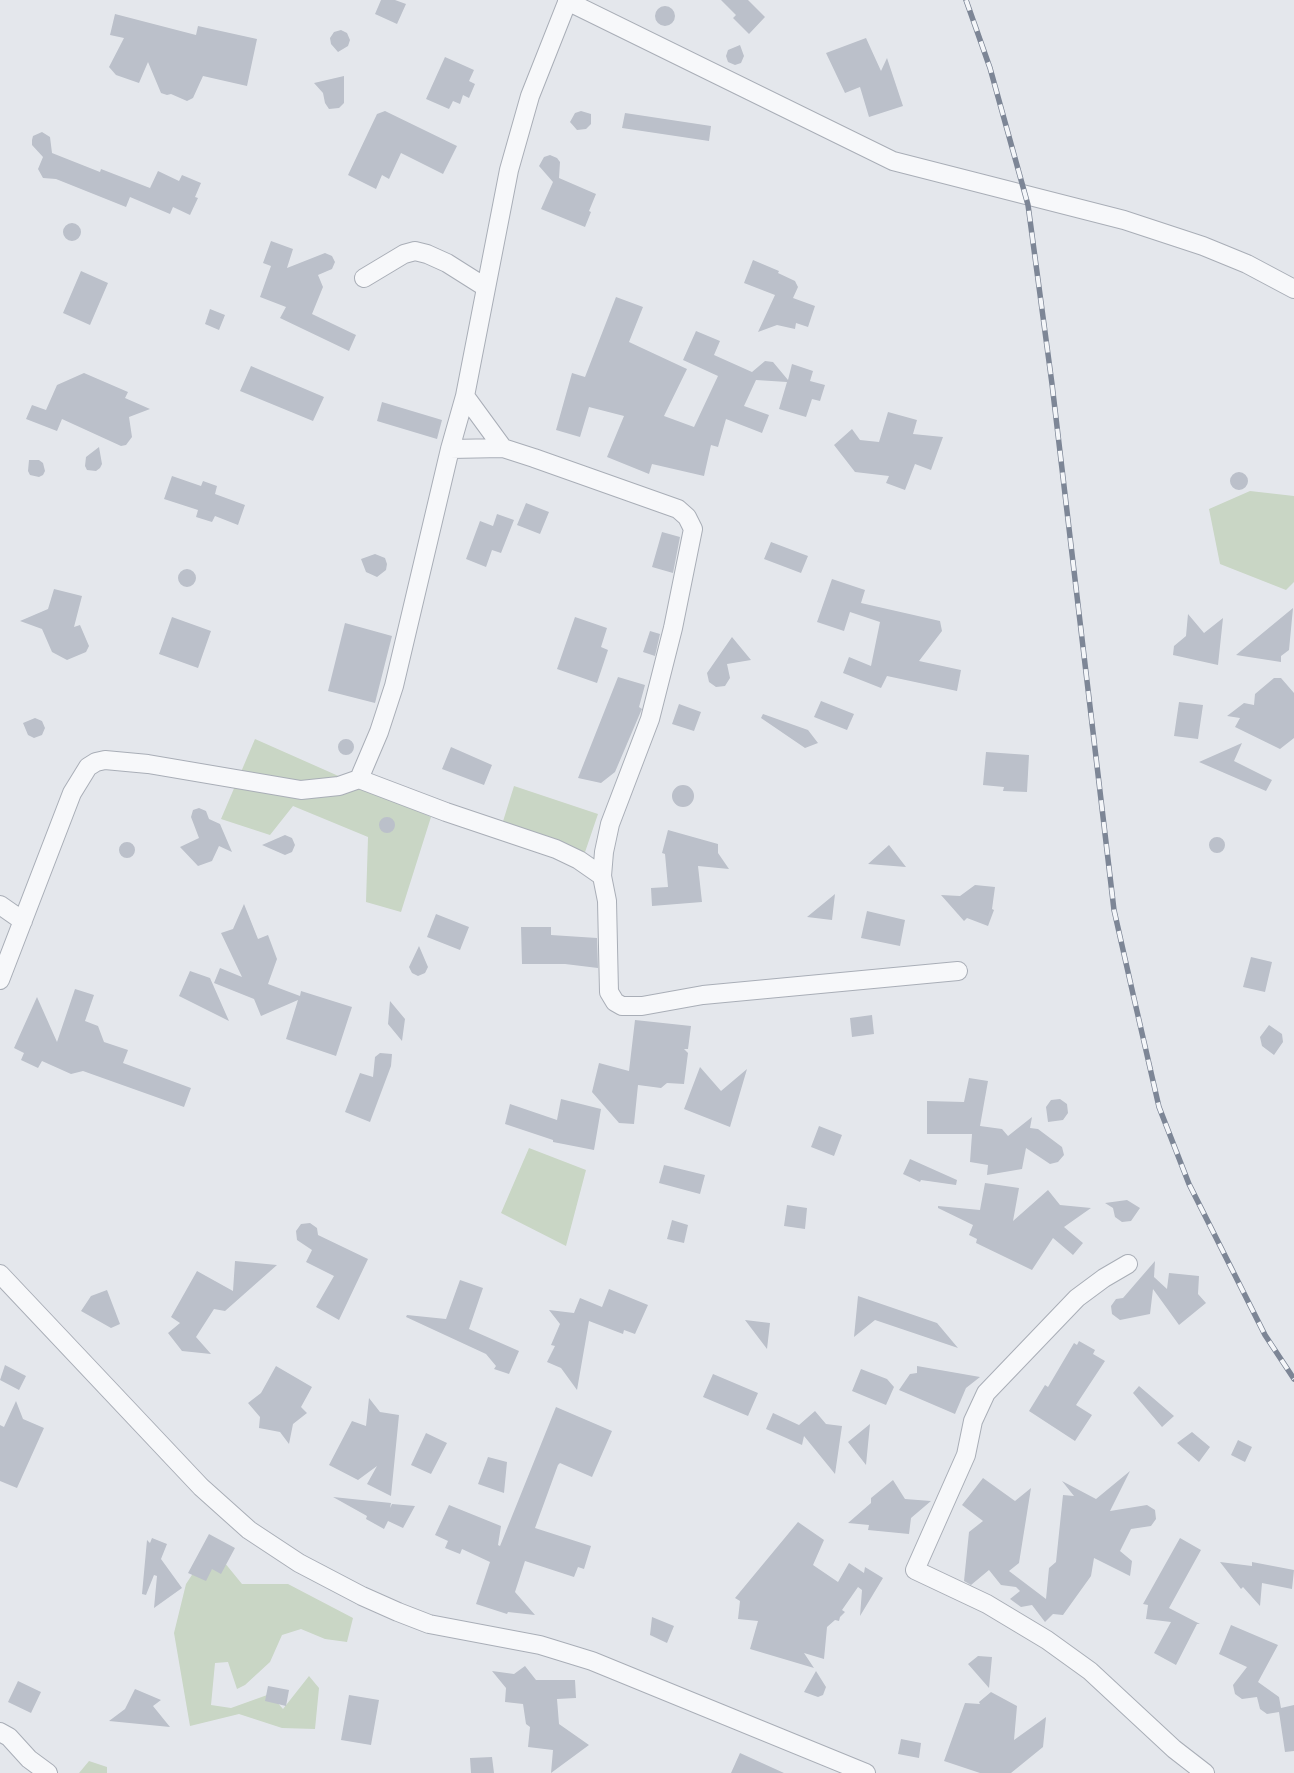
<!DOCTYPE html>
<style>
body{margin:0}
canvas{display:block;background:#e4e7ec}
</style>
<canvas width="1294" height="1773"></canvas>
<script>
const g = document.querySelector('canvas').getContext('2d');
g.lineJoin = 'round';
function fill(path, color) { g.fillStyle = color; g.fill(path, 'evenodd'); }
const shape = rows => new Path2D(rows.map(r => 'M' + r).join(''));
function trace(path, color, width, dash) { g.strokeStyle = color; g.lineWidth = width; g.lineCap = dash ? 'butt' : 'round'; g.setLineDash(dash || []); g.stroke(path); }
fill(shape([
 [1250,491,1294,496,1294,582,1286,590,1220,564,1209,509],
 [255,739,431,817,401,912,366,902,368,837,293,806,270,835,221,819],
 [514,786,598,814,583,858,500,831],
 [529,1148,586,1170,566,1246,501,1213],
 [211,1546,242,1584,288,1584,353,1618,347,1642,325,1639,301,1629,282,1635,270,1662,245,1685,237,1689,228,1662,215,1663,211,1705,231,1708,270,1694,283,1709,309,1676,319,1688,315,1729,282,1728,239,1714,190,1726,174,1633,186,1584],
 [89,1761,107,1767,107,1773,79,1773]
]), '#c9d6c5');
fill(shape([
 [381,0,395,0,406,4,397,24,375,14],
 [721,0,748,0,765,17,749,34,733,18,736,15],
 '655 16a10 10 0 1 1 20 0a10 10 0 1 1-20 0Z',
 [115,14,196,35,198,26,257,39,247,86,203,76,193,98,187,101,171,94,167,95,161,93,148,62,139,83,116,75,109,67,124,38,110,35],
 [341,30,347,33,350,40,348,46,338,52,331,44,330,38,334,32],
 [866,38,881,71,887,58,903,106,869,117,860,87,845,93,826,53],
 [740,45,744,56,741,63,735,65,728,62,726,56,728,50],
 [445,57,474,70,469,81,475,84,469,98,463,95,460,104,453,101,449,109,426,99],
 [344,76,344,103,339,108,329,109,325,103,323,93,314,83],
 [385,111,457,146,443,174,401,153,389,179,382,175,376,189,348,175,377,114],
 [581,111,591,114,591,124,586,129,577,130,570,122,575,113],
 [625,113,711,126,709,141,622,128],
 [42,132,50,137,52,153,100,172,101,169,150,188,158,171,179,181,182,175,201,183,195,197,198,198,190,215,173,207,170,214,130,197,126,207,56,179,43,178,38,169,43,157,32,145,32,140,33,136],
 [550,155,557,158,560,162,559,178,596,194,589,211,591,212,585,227,541,209,553,182,539,166,544,157],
 '63 232a9 9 0 1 1 18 0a9 9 0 1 1-18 0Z',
 [271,241,293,249,287,268,325,253,332,256,335,262,332,269,318,275,323,287,312,314,356,335,349,351,280,318,286,307,260,297,271,266,263,263],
 [753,260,779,271,778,273,795,281,798,287,793,298,815,306,808,327,796,323,795,329,777,325,758,332,775,295,744,283],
 [81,271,108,283,90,325,63,313],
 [616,297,643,307,629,342,687,369,664,416,694,427,718,376,683,360,696,331,720,341,714,355,752,372,765,361,773,362,788,380,792,364,813,371,810,381,825,385,820,401,812,399,806,417,779,409,787,382,756,380,744,406,769,415,762,433,726,419,718,447,711,445,704,476,652,464,649,474,607,457,624,416,589,407,580,437,556,430,572,373,585,377],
 [210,309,225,315,219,330,205,324],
 [251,366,324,397,313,421,240,391],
 [84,373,128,392,125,398,150,409,129,417,132,437,126,445,121,446,62,419,57,431,26,419,32,405,46,410,57,385],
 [382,402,442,420,437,439,377,421],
 [888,412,917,420,913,434,943,437,931,470,915,464,905,490,886,483,889,476,855,472,834,445,852,429,860,440,879,442],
 [99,447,102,464,100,468,96,471,87,470,85,466,86,457],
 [29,460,39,460,43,463,45,471,43,475,39,477,30,475,28,471],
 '1230 481a9 9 0 1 1 18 0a9 9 0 1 1-18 0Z',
 [172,476,201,486,203,481,217,486,215,494,245,505,238,525,215,516,212,522,196,517,198,510,164,499],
 [526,503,549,512,540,534,517,525],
 [497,514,514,520,501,553,492,550,486,567,466,559,480,521,493,526],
 [662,532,680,537,673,573,652,567],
 [771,542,808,556,801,573,764,559],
 [375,554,385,558,387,564,386,570,377,577,366,572,361,559],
 '178 578a9 9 0 1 1 18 0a9 9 0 1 1-18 0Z',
 [832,579,865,590,861,603,940,621,942,631,919,661,961,670,957,691,887,676,881,688,843,673,849,657,871,666,880,622,850,612,844,631,817,622],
 [54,589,82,596,74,627,80,625,89,646,86,652,67,660,52,652,42,629,20,621,48,609],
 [1293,608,1289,650,1281,656,1281,662,1236,655],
 [1188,614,1204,633,1223,618,1218,665,1173,655,1174,646,1186,636],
 [172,617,211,631,198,668,159,654],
 [575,617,607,628,601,647,608,650,597,683,557,669],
 [345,623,392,636,375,703,328,691],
 [650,631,660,634,655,656,643,652],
 [732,637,751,660,727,664,730,678,725,686,716,687,709,682,707,673],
 [618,677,645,685,639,707,642,709,641,711,615,772,601,783,578,778],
 [1274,678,1281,678,1294,693,1294,738,1280,749,1235,727,1240,718,1227,716,1244,703,1254,705,1255,694],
 [821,701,854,714,847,730,814,717],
 [1179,702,1203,705,1198,739,1174,736],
 [679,704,701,712,694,731,672,724],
 [763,714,808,730,818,743,805,748,761,718],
 [35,718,42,721,45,728,42,735,34,738,28,735,23,723],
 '338 747a8 8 0 1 1 16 0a8 8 0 1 1-16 0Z',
 [1242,743,1234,761,1272,780,1266,791,1199,762],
 [451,747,492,765,484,785,442,769],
 [986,752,1029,755,1027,792,1003,791,1004,787,983,785],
 '672 796a11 11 0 1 1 22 0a11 11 0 1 1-22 0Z',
 [199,808,206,811,209,819,220,824,232,852,219,846,212,861,198,866,180,847,199,838,191,817,193,810],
 '379 825a8 8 0 1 1 16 0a8 8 0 1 1-16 0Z',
 [668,830,718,844,718,853,729,869,698,866,702,902,652,906,651,888,668,887,665,854,662,853],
 [285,835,292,838,295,845,292,852,285,855,262,845],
 '1209 845a8 8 0 1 1 16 0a8 8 0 1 1-16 0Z',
 '119 850a8 8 0 1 1 16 0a8 8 0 1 1-16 0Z',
 [889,845,906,867,868,864],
 [975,885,995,887,992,909,994,910,988,926,967,918,964,921,941,895,960,896],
 [835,894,832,920,807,917],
 [244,904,258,939,268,935,277,959,268,984,300,996,301,991,352,1007,336,1056,286,1039,298,1000,261,1016,254,999,214,983,220,968,242,977,221,933,233,929],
 [867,911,905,920,900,946,861,938],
 [436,914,469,927,460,950,427,937],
 [521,927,551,927,551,935,597,938,598,968,565,964,522,964],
 [419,946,428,967,425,973,418,976,412,973,409,967],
 [1251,957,1272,962,1265,992,1243,987],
 [190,971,210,978,229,1021,179,996],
 [75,989,94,995,85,1021,98,1026,104,1042,128,1050,123,1063,191,1088,184,1107,83,1071,71,1074,42,1061,38,1068,21,1060,24,1053,14,1048,37,997,57,1042],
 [390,1001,405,1019,402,1041,388,1024],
 [872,1015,874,1034,852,1037,850,1018],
 [635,1020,691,1026,688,1049,684,1049,688,1053,684,1084,667,1083,661,1088,638,1085,634,1124,619,1123,592,1092,599,1063,629,1071],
 [1269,1025,1282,1034,1283,1042,1274,1055,1262,1046,1260,1037],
 [380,1053,392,1054,391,1066,370,1122,345,1112,360,1073,373,1077,375,1057],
 [700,1067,721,1091,747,1069,730,1127,684,1109],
 [969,1078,988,1081,980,1126,1002,1129,1008,1136,1032,1117,1030,1128,1038,1129,1062,1147,1064,1155,1058,1162,1050,1164,1026,1148,1022,1169,987,1175,988,1165,970,1162,972,1134,927,1134,927,1101,964,1102],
 [561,1099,601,1109,594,1150,553,1142,553,1140,505,1124,510,1104,557,1120],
 [1060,1099,1067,1104,1068,1113,1063,1120,1048,1122,1046,1107,1051,1100],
 [819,1126,842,1135,834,1156,811,1147],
 [910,1159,957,1180,956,1185,921,1180,920,1182,903,1174],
 [664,1165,705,1175,700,1194,659,1183],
 [985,1183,1019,1188,1013,1221,1048,1190,1060,1205,1091,1208,1064,1227,1083,1243,1073,1255,1053,1238,1032,1270,976,1243,977,1239,969,1235,973,1225,938,1208,938,1206,980,1210],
 [1127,1200,1140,1208,1131,1221,1122,1222,1115,1217,1113,1208,1105,1203],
 [787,1205,807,1208,805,1229,784,1226],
 [672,1220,688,1225,684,1243,667,1239],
 [310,1223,317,1228,318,1235,368,1259,339,1320,316,1307,334,1276,306,1262,312,1250,297,1240,296,1231,301,1224],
 [235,1261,277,1265,225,1311,214,1309,196,1337,211,1354,182,1351,168,1333,180,1323,171,1317,197,1271,233,1291],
 [1155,1261,1154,1277,1167,1289,1169,1273,1199,1276,1198,1294,1206,1303,1179,1325,1153,1289,1150,1314,1120,1320,1112,1314,1111,1306,1116,1299,1123,1298],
 [460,1280,483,1288,469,1329,519,1351,509,1374,494,1369,496,1366,486,1354,406,1317,407,1315,446,1319],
 [609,1289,648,1305,635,1334,624,1330,623,1334,589,1321,577,1390,561,1368,547,1362,555,1346,551,1345,560,1324,549,1310,574,1313,580,1298,602,1307],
 [107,1290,120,1324,111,1328,81,1311,91,1296],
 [858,1296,937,1323,958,1348,875,1320,854,1337],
 [745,1320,770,1323,767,1349],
 [1079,1341,1095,1350,1093,1354,1105,1361,1076,1405,1092,1415,1075,1441,1029,1411,1045,1385,1048,1387,1074,1343,1077,1345],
 [5,1365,26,1376,19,1390,0,1380],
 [276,1366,312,1387,301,1407,307,1413,293,1424,289,1444,280,1432,259,1428,260,1417,248,1403,261,1393],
 [917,1366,980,1377,966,1388,955,1414,899,1390,910,1374,917,1373],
 [861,1369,887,1379,894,1387,886,1405,852,1391],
 [713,1374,758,1393,748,1416,703,1397],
 [1139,1386,1174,1416,1162,1427,1133,1393],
 [369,1398,380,1412,399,1415,391,1496,367,1484,377,1466,358,1480,329,1465,352,1421,366,1426],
 [16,1401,23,1419,44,1428,17,1488,0,1481,0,1425,4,1427],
 [556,1407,612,1431,592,1477,560,1463,558,1465,535,1528,591,1546,584,1569,578,1567,574,1577,525,1561,515,1592,535,1615,508,1612,507,1614,476,1604,490,1562,462,1549,460,1554,445,1548,448,1541,435,1535,449,1505,501,1526,498,1545,500,1546],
 [815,1411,826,1424,842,1426,835,1474,804,1436,802,1445,766,1429,773,1413,799,1425],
 [870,1424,866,1465,848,1442],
 [1192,1432,1210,1447,1199,1462,1177,1443],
 [426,1433,447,1443,431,1474,411,1465],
 [1238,1440,1252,1447,1245,1462,1231,1455],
 [488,1457,507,1462,504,1493,478,1484],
 [1130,1471,1110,1511,1147,1505,1155,1510,1156,1519,1151,1526,1131,1529,1120,1551,1132,1561,1130,1576,1094,1558,1091,1576,1063,1615,1053,1614,1045,1622,1032,1605,1021,1607,1010,1599,1020,1591,1016,1587,1001,1585,989,1570,971,1585,964,1581,969,1532,983,1521,962,1505,983,1478,1015,1501,1031,1488,1019,1563,1009,1571,1046,1599,1049,1568,1056,1562,1063,1495,1074,1496,1062,1481,1096,1499],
 [893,1480,905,1499,931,1501,911,1518,909,1534,868,1530,869,1525,848,1523,871,1503,871,1498],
 [333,1497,391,1503,390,1508,392,1504,415,1506,403,1528,388,1521,384,1529,366,1519,367,1516],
 [798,1522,824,1540,813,1565,838,1582,849,1563,864,1573,865,1567,883,1578,860,1616,862,1590,858,1587,842,1610,845,1612,840,1617,839,1621,835,1620,827,1627,824,1659,804,1653,814,1668,750,1649,758,1621,738,1619,740,1601,735,1598],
 [209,1534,235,1548,221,1574,212,1569,206,1581,188,1573],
 [152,1538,167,1544,161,1559,182,1588,154,1608,157,1576,154,1575,146,1595,142,1594,147,1540,150,1543],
 [1180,1538,1201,1550,1169,1608,1200,1624,1197,1624,1176,1665,1154,1653,1171,1622,1146,1619,1148,1605,1143,1604],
 [1220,1562,1252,1566,1252,1562,1294,1570,1292,1589,1262,1583,1260,1606,1243,1587,1241,1589],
 [652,1617,674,1626,667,1643,650,1635],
 [1231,1625,1278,1645,1258,1682,1279,1697,1281,1708,1294,1705,1294,1751,1285,1752,1279,1712,1267,1714,1260,1709,1257,1697,1242,1699,1235,1694,1233,1685,1247,1667,1219,1654],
 [978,1656,992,1657,989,1688,968,1664],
 [525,1666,536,1680,575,1680,576,1698,557,1699,559,1724,589,1745,551,1773,553,1750,528,1747,530,1727,526,1724,523,1704,505,1702,506,1688,492,1671,514,1674],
 [816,1671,826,1687,823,1695,818,1697,804,1692],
 [18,1681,41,1692,31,1713,8,1702],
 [268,1686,289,1690,286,1706,265,1701],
 [135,1689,161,1700,153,1706,170,1727,109,1721,125,1709],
 [991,1692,1017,1706,1014,1740,1046,1717,1043,1747,1011,1773,980,1773,944,1761,965,1703,980,1704,979,1702],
 [349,1695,379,1700,371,1745,341,1740],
 [901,1739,921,1743,919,1758,898,1754],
 [740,1753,784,1773,731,1773],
 [492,1757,494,1773,471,1773,470,1758]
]), '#bbc0ca');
const street = shape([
 [567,1,893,161,1124,220,1203,246,1247,264,1294,289],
 [364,278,404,254,415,251,427,254,447,263,485,287],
 [465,396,503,448],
 [450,449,503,448,534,458,678,509,687,517,693,529,673,628,650,719,610,824,604,852,602,876,607,901,609,992,615,1002,622,1006,642,1006,703,995,958,971],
 [359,779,379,732,394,686,450,449,465,396,509,170,530,96,568,0],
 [0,905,23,921],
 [0,980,72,793,88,767,96,762,105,760,148,764,301,790,339,786,359,779,446,812,556,849,579,860,602,876],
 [1128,1264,1104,1278,1077,1298,986,1393,973,1421,966,1455,915,1570,987,1604,1047,1640,1090,1671,1174,1749,1205,1773],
 [0,1274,201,1487,249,1530,299,1563,362,1596,398,1612,429,1624,540,1645,592,1661,866,1773],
 [0,1732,9,1737,29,1759,48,1773]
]);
trace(street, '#a9aeb7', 20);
trace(street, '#f7f8fa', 18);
const rail = shape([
 [966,0,990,68,1028,205,1052,384,1114,910,1133,994,1159,1107,1189,1184,1265,1335,1294,1379]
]);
trace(rail, '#7d8696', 5.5);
trace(rail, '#f4f6f9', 4, [11]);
</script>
